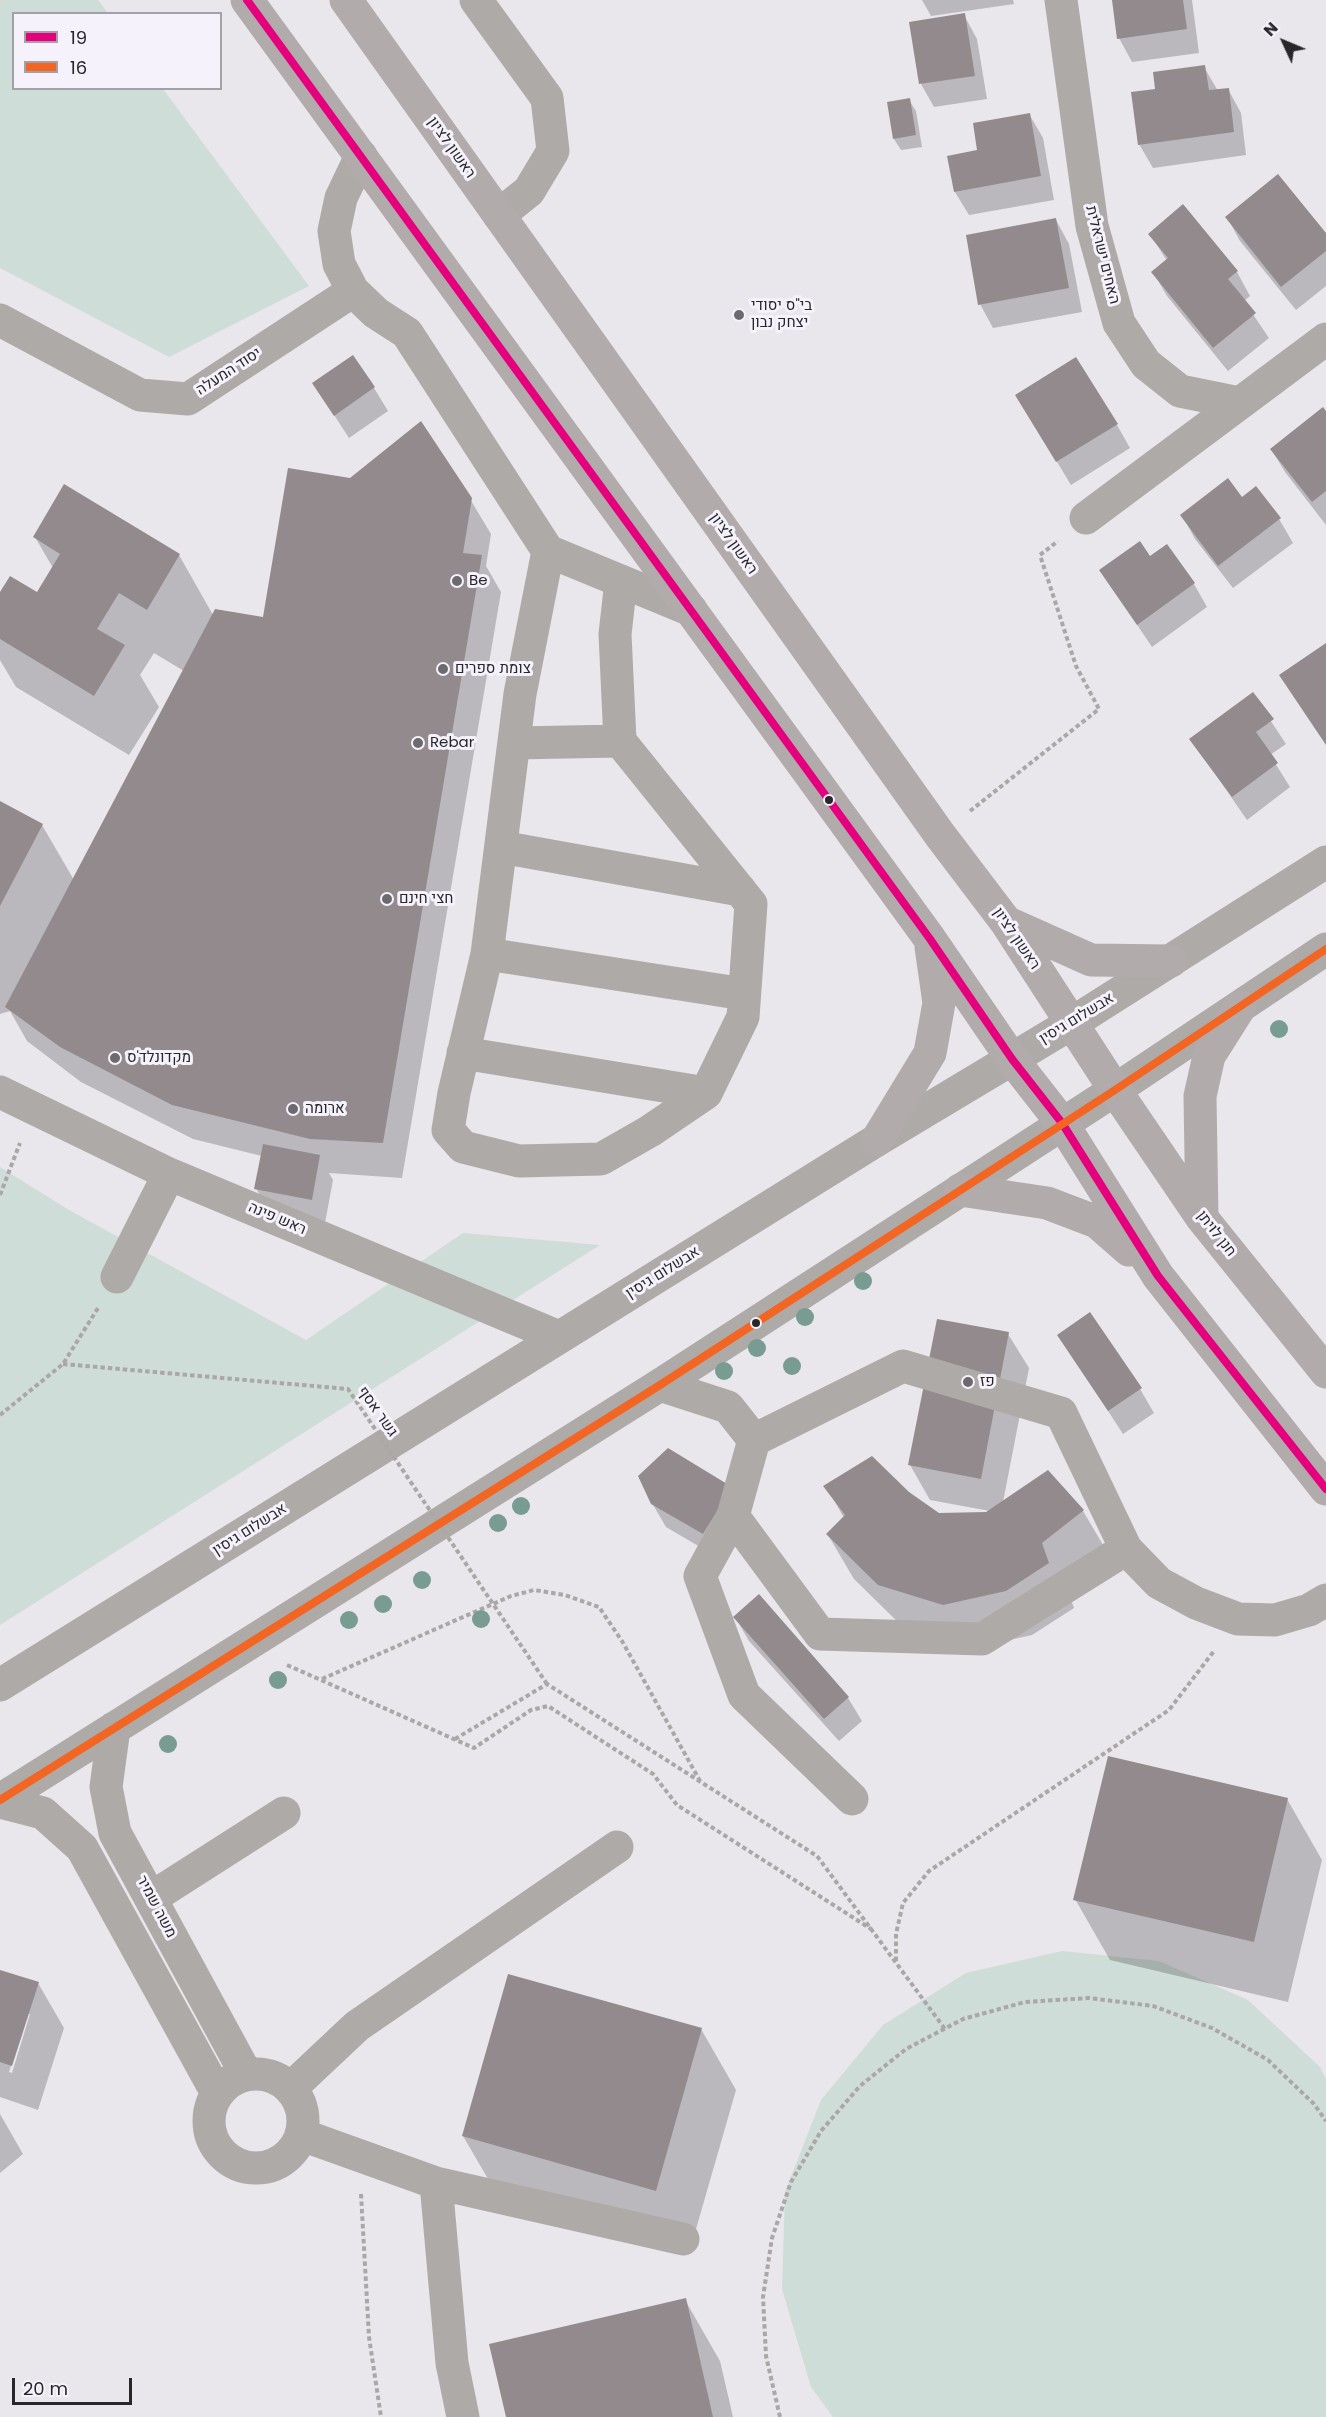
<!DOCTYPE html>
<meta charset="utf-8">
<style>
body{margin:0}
#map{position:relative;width:1326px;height:2417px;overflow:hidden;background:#e9e6ec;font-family:Poppins,sans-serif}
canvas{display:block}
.legend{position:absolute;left:12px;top:12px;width:210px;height:78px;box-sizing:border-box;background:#f5f2fc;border:2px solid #a3a1a8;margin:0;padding:8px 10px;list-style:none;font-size:18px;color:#28272a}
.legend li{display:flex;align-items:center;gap:12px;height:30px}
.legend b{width:30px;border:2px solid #a3a1a8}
.north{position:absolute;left:1254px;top:12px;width:60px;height:60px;-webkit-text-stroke:4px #f5f2fc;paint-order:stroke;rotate:314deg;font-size:16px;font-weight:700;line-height:24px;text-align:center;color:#28272a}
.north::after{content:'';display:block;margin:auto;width:21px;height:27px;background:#28272a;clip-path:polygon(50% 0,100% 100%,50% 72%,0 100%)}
.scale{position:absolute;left:12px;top:2378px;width:120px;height:27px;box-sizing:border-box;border:3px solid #28272a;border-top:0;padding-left:8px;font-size:18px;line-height:21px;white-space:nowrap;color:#28272a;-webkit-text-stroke:4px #f5f2fc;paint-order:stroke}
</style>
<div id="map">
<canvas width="1326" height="2417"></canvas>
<ul class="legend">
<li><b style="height:8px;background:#e5007d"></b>19</li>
<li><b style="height:8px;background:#f26522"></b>16</li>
</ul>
<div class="north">N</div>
<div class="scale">20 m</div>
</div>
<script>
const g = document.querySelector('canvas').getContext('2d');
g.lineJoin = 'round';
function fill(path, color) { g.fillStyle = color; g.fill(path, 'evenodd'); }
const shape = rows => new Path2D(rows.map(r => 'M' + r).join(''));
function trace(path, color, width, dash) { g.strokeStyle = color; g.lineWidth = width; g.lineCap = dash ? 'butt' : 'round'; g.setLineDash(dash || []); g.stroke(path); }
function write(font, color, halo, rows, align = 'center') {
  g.font = font + ' Poppins,Heebo,sans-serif'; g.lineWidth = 6; g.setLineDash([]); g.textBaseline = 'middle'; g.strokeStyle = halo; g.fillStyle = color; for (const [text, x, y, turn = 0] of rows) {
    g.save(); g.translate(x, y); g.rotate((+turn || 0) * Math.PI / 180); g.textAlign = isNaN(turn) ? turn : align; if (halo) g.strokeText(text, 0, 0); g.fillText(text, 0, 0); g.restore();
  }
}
fill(shape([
 [0,0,98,0,108,13,14,14,14,88,163,89,309,286,169,357,0,268],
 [0,1167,69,1210,306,1340,463,1233,600,1245,0,1625],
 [1062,1951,1159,1961,1248,2000,1320,2067,1326,2079,1326,2417,833,2417,811,2387,782,2289,785,2192,821,2100,883,2025,966,1973]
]), '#cfddd8');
fill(shape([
 [922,0,1013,0,1014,4,931,16],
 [1121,0,1192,0,1199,53,1132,62,1119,38],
 [964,15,977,39,987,99,934,107,921,84],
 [1204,67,1218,91,1228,89,1241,113,1246,155,1153,168,1139,144,1157,90],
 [909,100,916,111,922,147,901,150,894,139],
 [1029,114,1043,138,1054,200,969,215,955,192,979,151],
 [1227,217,1326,235,1326,286,1296,310,1240,241],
 [1056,220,1069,244,1082,312,993,328,980,304],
 [1150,234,1237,272,1250,296,1244,301,1269,338,1228,371,1167,296,1153,272,1167,261],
 [314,384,374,388,388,411,349,438],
 [1326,413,1326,525,1285,472,1271,449],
 [1031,419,1117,425,1130,448,1071,485],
 [470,499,491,534,486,566,501,592,402,1178,329,1173,333,1180,325,1223,269,1212,256,1188,262,1156,193,1139,81,1082,27,1041,10,1011,0,1014,0,803,42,825,74,880,184,671,154,653,140,675,159,707,129,755,16,687,0,660,0,595,38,594,53,568,35,537,179,555,213,615,265,619],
 [1242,499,1279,519,1293,543,1233,588,1195,539,1182,515],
 [1150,558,1194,584,1207,607,1152,647,1101,571],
 [1253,694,1286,744,1270,755,1290,787,1247,820,1191,739],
 [1008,1334,1029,1368,1003,1502,1083,1511,1109,1555,1067,1588,1074,1608,1032,1635,969,1649,905,1629,854,1579,828,1535,844,1518,826,1486,908,1493,939,1514,987,1513,990,1511,930,1500,910,1465],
 [1059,1335,1140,1389,1154,1413,1123,1434],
 [731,1488,717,1557,666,1527,652,1503],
 [735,1617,848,1698,862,1721,839,1741,749,1641],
 [1287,1799,1322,1860,1288,2002,1110,1960,1075,1899],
 [0,1971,38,1983,64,2028,38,2110,0,2097],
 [27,2014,30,2014,12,2073,9,2072],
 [701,2029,736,2090,690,2250,498,2196,463,2136],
 [0,2114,23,2154,0,2173],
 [685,2300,720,2361,733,2417,507,2417]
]), '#0003');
fill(shape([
 [1112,0,1183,0,1187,29,1117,39],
 [965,13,975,76,919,84,909,22],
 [1205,65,1209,90,1229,88,1234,132,1138,145,1131,92,1155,89,1153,72],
 [910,98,916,135,893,139,887,102],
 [1030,113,1041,176,954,192,947,156,977,150,973,123],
 [1278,174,1326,233,1326,251,1281,287,1225,217],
 [1183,204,1238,271,1228,279,1256,313,1213,348,1151,272,1168,258,1148,234],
 [1056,218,1069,288,978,305,966,235],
 [353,355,375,387,334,416,312,383],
 [1076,357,1118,424,1056,462,1015,395],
 [1323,407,1326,411,1326,491,1312,502,1270,449],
 [421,421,472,498,463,553,482,555,383,1143,310,1139,172,1105,60,1047,5,1007,215,609,263,617,288,468,350,478],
 [1228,478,1242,497,1256,486,1281,518,1218,566,1180,515],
 [64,484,180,554,147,610,119,593,97,629,125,645,94,696,0,639,0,592,10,576,37,592,60,554,33,537],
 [1140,541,1150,556,1167,544,1195,583,1137,625,1099,570],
 [1326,643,1326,745,1279,675],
 [1253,692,1274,719,1256,732,1278,763,1232,797,1189,739],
 [0,801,43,824,0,906],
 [263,1144,320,1155,312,1200,254,1189],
 [1090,1312,1142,1388,1108,1411,1057,1335],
 [937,1319,1009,1332,981,1479,908,1465],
 [668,1448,732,1487,703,1534,651,1504,638,1476],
 [872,1456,909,1492,939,1513,986,1512,1048,1470,1084,1510,1042,1543,1049,1563,1006,1591,943,1605,878,1585,826,1534,845,1515,823,1486],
 [759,1594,849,1697,824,1719,733,1617],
 [1108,1756,1288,1798,1254,1942,1073,1900],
 [0,1970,39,1982,12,2066,0,2062],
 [508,1974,702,2028,656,2191,462,2136],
 [686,2298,713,2417,506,2417,489,2344]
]), '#928a8c');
trace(shape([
 [970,811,1099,709,1076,666,1040,555,1058,541],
 [0,1195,20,1143],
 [0,1415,63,1364,98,1308],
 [287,1665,474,1748,531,1710,548,1706,653,1774,677,1805,871,1929],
 [322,1679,511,1596,534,1590,565,1595,599,1607,622,1641,700,1781],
 [455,1739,547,1684,817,1856,945,2029],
 [896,1961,896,1934,903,1903,929,1871,1169,1710,1214,1651],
 [361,2194,369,2337,381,2417],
 [780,2417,766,2356,763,2297,772,2238,791,2182,821,2131,860,2086,906,2049,963,2019,1025,2002,1089,1998,1153,2006,1212,2028,1268,2060,1314,2104,1326,2121]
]), '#aba7a7', 4, [4.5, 3]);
trace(shape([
 [476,0,547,98,553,151,529,191,499,215],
 [1061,0,1092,226,1119,323,1146,364,1180,391,1239,403],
 [361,156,341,198,334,231,339,264,353,291,376,313,407,333,548,551,691,610],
 [0,320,140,395,188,399,353,291],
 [1086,518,1326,339],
 [548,551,520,694,487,954,454,1093,448,1130,463,1147,519,1161,601,1159,650,1131,706,1093,743,1017,751,904,620,741,615,634,621,581],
 [514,743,620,741],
 [501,847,740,890],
 [487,954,744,994],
 [463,1053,706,1093],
 [0,1092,169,1174,559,1337],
 [117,1277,169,1174],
 [660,1385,728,1407,754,1440],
 [733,1516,820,1634,982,1639,1126,1549],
 [0,1685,877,1140,1072,1023,1326,862],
 [114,1728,106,1787,115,1833,246,2074],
 [852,1799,744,1695,700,1576,733,1516,754,1440,903,1366,1061,1413,1126,1549,1159,1583,1196,1603,1238,1619,1275,1620,1309,1610,1326,1600],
 [0,1800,660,1385,1115,1090,1326,949],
 [0,1802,43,1813,82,1848,217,2093],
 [151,1898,284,1813],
 '209 2121a47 47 0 1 1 94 0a47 47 0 1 1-94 0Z',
 [291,2088,357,2026,617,1847],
 [302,2135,436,2183,683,2239],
 [436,2183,452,2363,463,2417]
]), '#aeaaa8', 33);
trace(shape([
 [247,0,930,939,1012,1059,1062,1123,1158,1276,1326,1489],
 [346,0,940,835,1006,922,1115,1090,1202,1218,1326,1372],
 [1006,922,1091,960,1171,961],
 [877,1140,930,1053,939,1003,931,947],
 [960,1190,1047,1203,1097,1222,1129,1250],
 [1202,1218,1200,1096,1209,1056,1240,1007]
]), '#b2abab', 33);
trace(shape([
 [63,1364,348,1389,547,1684]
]), '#aba7a7', 4, [4.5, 3]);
trace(shape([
 [247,0,930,939,1012,1059,1062,1123,1158,1276,1326,1489]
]), '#e5007d', 8);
trace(shape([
 [0,1800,660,1385,1115,1090,1326,949]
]), '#f26522', 8);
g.fillStyle = '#789c91';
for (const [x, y] of [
 [1279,1029],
 [863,1281],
 [805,1317],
 [757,1348],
 [792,1366],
 [724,1371],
 [521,1506],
 [498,1523],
 [422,1580],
 [383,1604],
 [481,1619],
 [349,1620],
 [278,1680],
 [168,1744]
]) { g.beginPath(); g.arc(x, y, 9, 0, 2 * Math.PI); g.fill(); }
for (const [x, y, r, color] of [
 [739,315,6,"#6c6a6e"],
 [457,581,6,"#6c6a6e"],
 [443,669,6,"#6c6a6e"],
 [418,743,6,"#6c6a6e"],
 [829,800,5,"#28272a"],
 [387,899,6,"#6c6a6e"],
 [115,1058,6,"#6c6a6e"],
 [293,1109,6,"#6c6a6e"],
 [756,1323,5,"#28272a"],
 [968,1382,6,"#6c6a6e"]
]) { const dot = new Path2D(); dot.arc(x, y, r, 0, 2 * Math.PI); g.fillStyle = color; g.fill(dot); trace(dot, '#f5f2fc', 2); }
write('15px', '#28272a', '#f5f2fc', [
 ["ראשון לציון",451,148,55],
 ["האחים ישראלית",1102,255,76],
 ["יסוד המעלה",229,372,-33],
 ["ראשון לציון",733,544,55],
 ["ראשון לציון",1016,939,56],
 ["אבשלום גיסין",1077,1019,-31],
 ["ראש פינה",277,1219,23],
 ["חנן לויתן",1216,1234,52],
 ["אבשלום גיסין",663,1273,-32],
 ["גשר אסף",377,1412,55],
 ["אבשלום גיסין",250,1530,-32],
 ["משה שמיר",156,1907,62]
]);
write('15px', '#28272a', '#f5f2fc', [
 ["בי\"ס יסודי",751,306],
 ["יצחק נבון",751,323],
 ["Be",469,581],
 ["צומת ספרים",455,669],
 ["Rebar",430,743],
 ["חצי חינם",399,899],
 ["מקדונלד'ס",127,1058],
 ["ארומה",305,1109],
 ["פז",980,1382]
], 'left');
</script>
